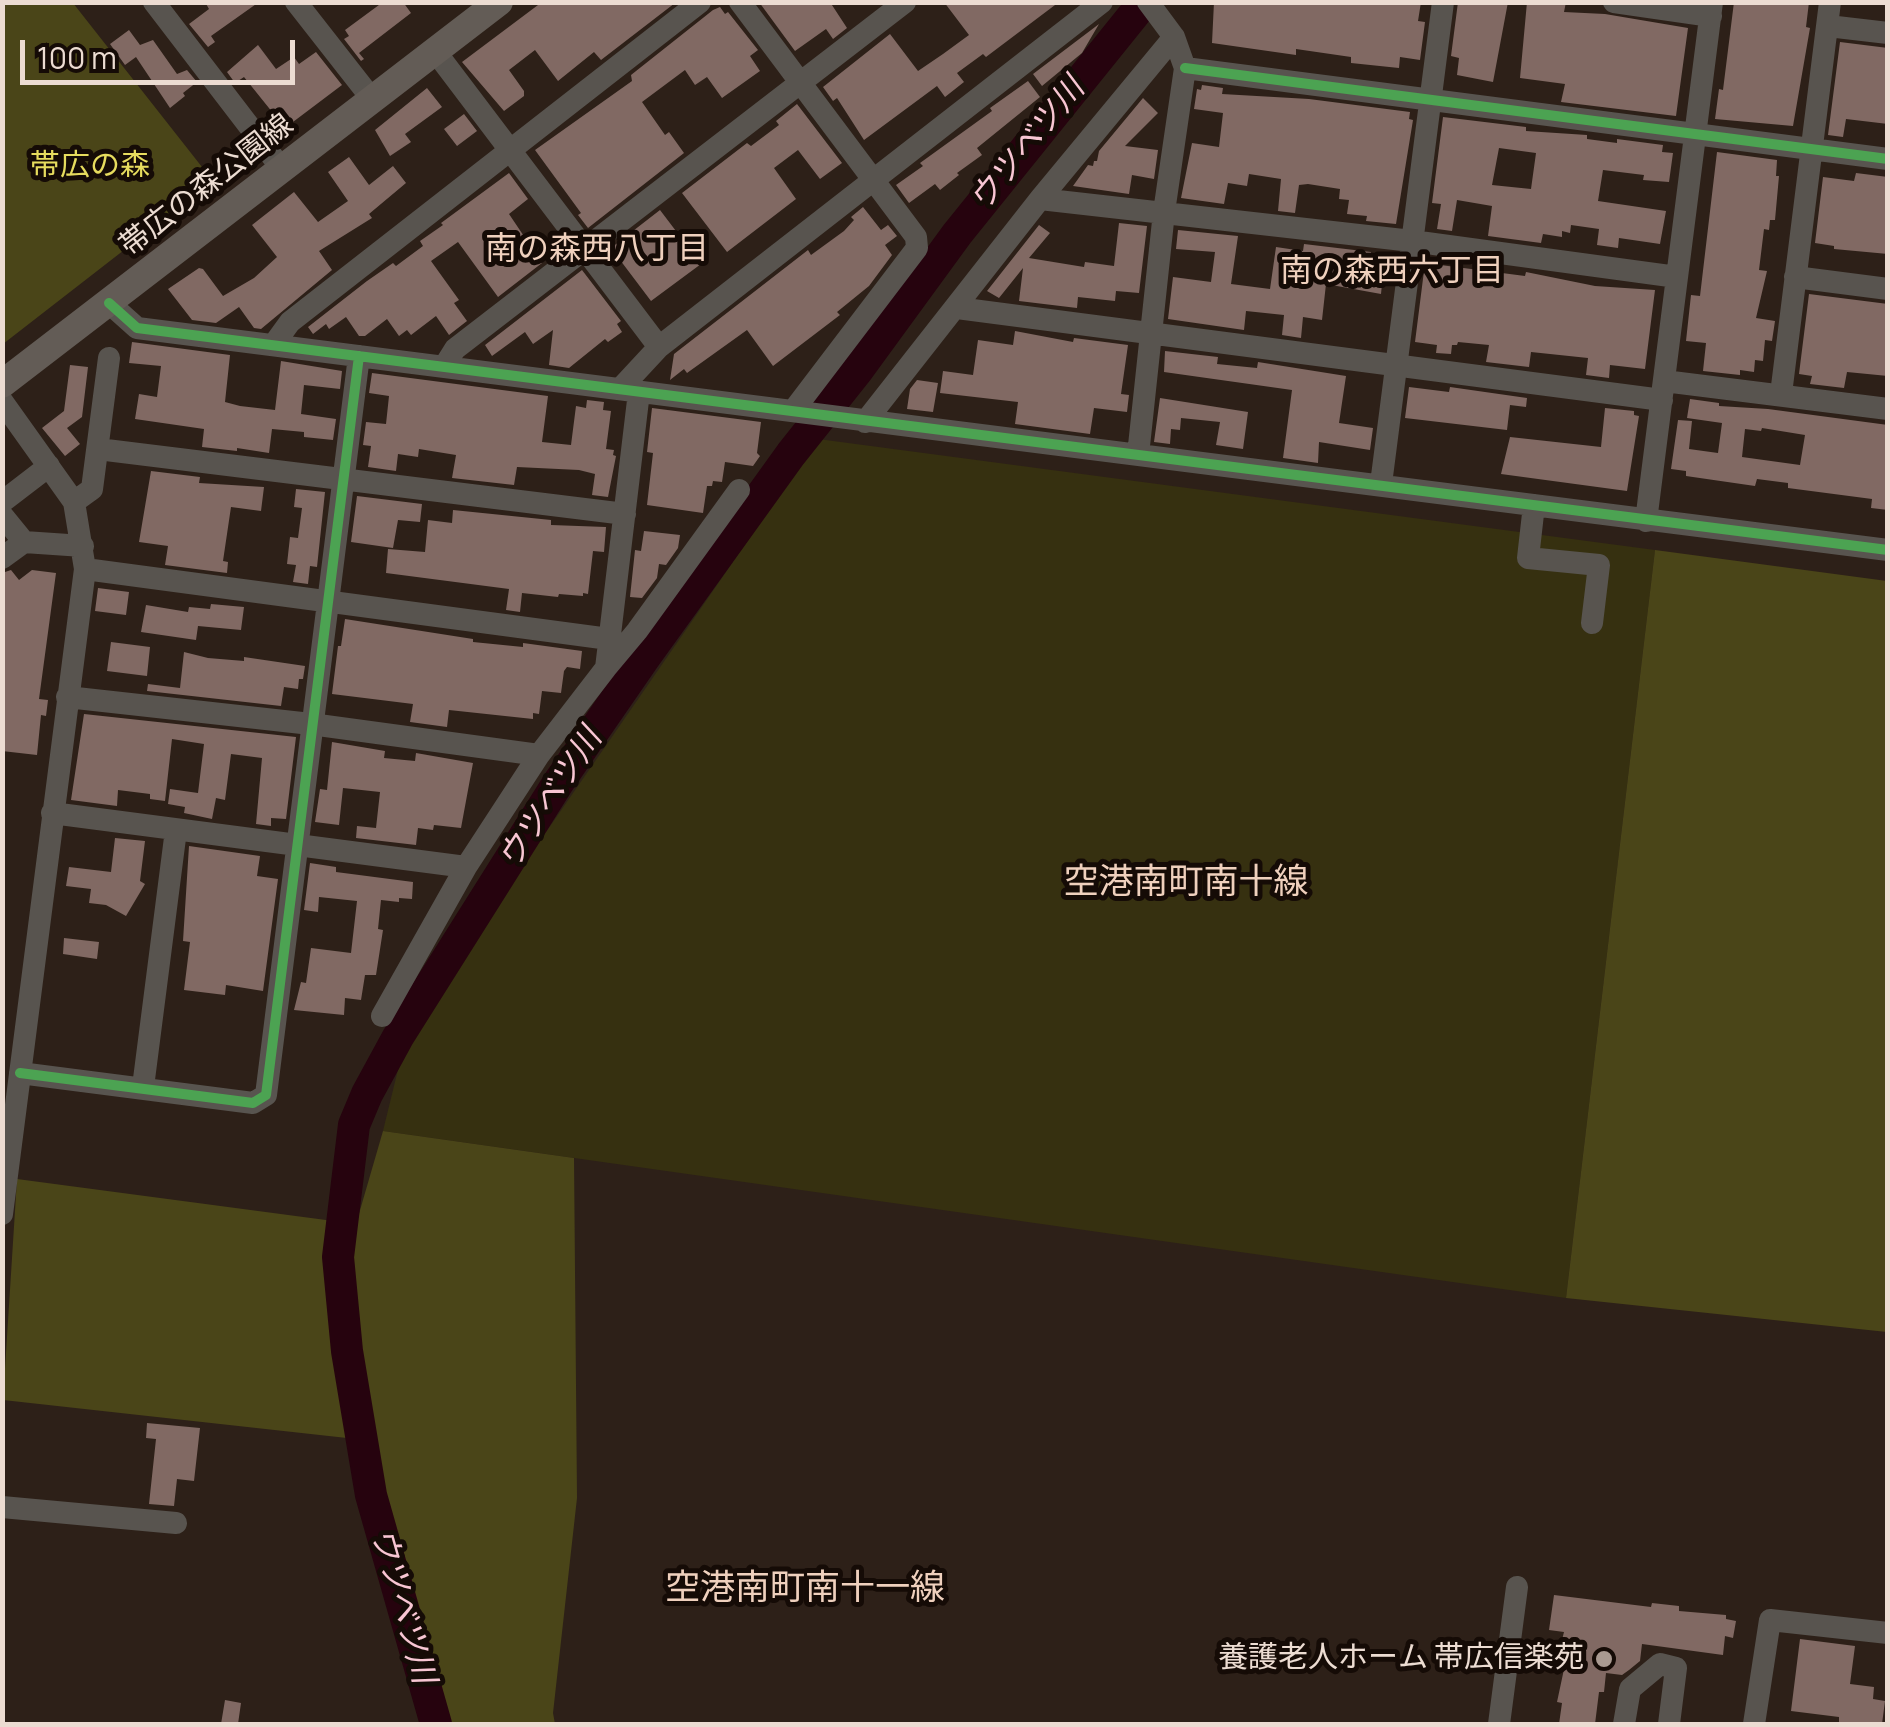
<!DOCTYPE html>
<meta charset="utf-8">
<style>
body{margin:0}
#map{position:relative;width:1890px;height:1727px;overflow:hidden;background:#2d2018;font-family:Manrope,sans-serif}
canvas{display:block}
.frame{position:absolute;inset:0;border:5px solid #ecdcd2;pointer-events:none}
.scale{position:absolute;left:20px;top:40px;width:275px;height:45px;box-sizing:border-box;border:5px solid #ecdcd2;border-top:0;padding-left:12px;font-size:30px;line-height:35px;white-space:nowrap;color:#ecdcd2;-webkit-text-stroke:8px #150b06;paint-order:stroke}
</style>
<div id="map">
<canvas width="1890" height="1727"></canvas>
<div class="frame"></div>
<div class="scale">100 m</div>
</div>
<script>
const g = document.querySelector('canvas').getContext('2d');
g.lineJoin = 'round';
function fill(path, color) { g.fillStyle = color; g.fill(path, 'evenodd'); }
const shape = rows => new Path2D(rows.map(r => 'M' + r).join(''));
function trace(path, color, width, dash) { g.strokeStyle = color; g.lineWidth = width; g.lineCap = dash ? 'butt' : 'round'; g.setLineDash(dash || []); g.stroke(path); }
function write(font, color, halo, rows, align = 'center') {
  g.font = font + ' Manrope,"Noto Sans JP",sans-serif'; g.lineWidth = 10; g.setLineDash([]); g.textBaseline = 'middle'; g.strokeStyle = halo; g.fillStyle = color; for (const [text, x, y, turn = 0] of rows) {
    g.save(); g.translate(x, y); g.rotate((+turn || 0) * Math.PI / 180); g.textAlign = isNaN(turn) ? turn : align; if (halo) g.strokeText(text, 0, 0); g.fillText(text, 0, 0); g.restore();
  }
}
fill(shape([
 [818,439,1655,550,1566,1298,383,1131,407,1033]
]), '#363010');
fill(shape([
 [3,2,73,3,213,181,3,344],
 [1655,550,1887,581,1887,1332,1566,1298],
 [383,1131,574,1158,577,1498,553,1713,555,1724,448,1724,376,1467,374,1441,3,1400,17,1179,356,1224]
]), '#4a4518');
trace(shape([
 [436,1724,371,1495,347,1351,338,1257,354,1125,367,1094,398,1037,558,783,645,657,791,454,857,371,957,234,1144,2]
]), '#26030e', 32);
fill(shape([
 [205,2,259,2,211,36,215,42,208,47,189,24,209,9],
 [383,2,403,2,411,13,359,53,364,59,361,61,344,39,349,36,345,30],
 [542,2,664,2,675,3,601,60,594,52,558,81,535,50,509,70,524,91,524,96,504,111,462,62],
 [759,2,830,2,847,28,833,39,826,29,795,51],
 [944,2,1059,2,986,57,983,54,957,73,964,82,945,97,937,86,864,140,837,98,833,101,823,87,890,34,918,71,943,54,969,35],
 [1214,2,1421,2,1418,21,1425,22,1420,60,1400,57,1399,68,1351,63,1351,57,1296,49,1296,55,1212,43],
 [1458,2,1508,2,1493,82,1457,75,1459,58,1451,56],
 [1527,2,1566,2,1564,12,1605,14,1688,28,1676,116,1561,102,1565,84,1520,78],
 [1734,2,1809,2,1806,27,1810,28,1793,126,1715,119,1719,89,1723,90],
 [720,7,725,14,728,12,758,50,750,56,760,71,722,98,707,77,695,85,685,70,642,102,665,135,669,132,684,153,588,228,578,215,581,213,535,150,632,81,631,75,713,10],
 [1099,24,1082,53,1042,86,1033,74],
 [129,30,140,45,153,40,177,74,187,70,197,82,183,93,185,96,170,108,136,57,125,65,110,44],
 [1840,42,1888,48,1888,124,1846,119,1843,137,1828,135],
 [258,45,276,69,294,57,299,64,316,52,342,85,285,128,244,77,235,83,227,72],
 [1028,81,1040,97,977,148,982,155,957,173,959,175,940,190,935,184,909,203,896,185,923,166,920,163,992,111,990,108],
 [1202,85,1223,88,1222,94,1309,99,1410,112,1409,119,1413,120,1396,224,1366,221,1367,216,1347,214,1349,200,1339,199,1340,189,1308,184,1299,185,1295,213,1278,211,1281,179,1249,174,1247,186,1228,183,1224,204,1181,198,1192,143,1219,147,1223,113,1194,109,1197,89,1201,90],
 [427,88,442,107,405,134,411,142,390,156,375,130],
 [1143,98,1158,113,1125,146,1158,150,1154,179,1132,175,1129,194,1073,186,1088,165,1093,166,1094,161,1097,161,1099,151],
 [797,104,842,163,820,179,798,150,774,168,796,199,727,252,682,193,747,143,751,146,779,125,776,121],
 [464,114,477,131,457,146,444,129],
 [1443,117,1526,127,1526,131,1587,135,1587,139,1617,143,1617,139,1663,145,1662,152,1673,153,1669,182,1643,180,1644,175,1603,170,1598,201,1666,211,1660,244,1619,238,1618,248,1597,245,1599,229,1571,225,1570,233,1562,231,1562,237,1543,234,1541,243,1488,236,1492,206,1457,200,1452,231,1437,229,1441,204,1432,203],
 [1499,148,1536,153,1531,189,1492,185],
 [1717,152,1777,160,1776,176,1779,176,1775,220,1770,220,1769,230,1764,229,1759,270,1767,271,1756,318,1775,321,1772,341,1765,340,1763,361,1755,360,1754,372,1740,370,1740,375,1703,371,1706,343,1686,341,1691,295,1700,296],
 [349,157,369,185,393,166,406,183,369,214,372,218,319,251,332,270,261,329,254,328,239,307,216,323,192,320,168,289,199,268,203,269,223,296,254,278,277,257,252,225,294,192,318,222,348,201,328,172],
 [509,173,528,199,509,214,542,263,498,297,458,242,431,261,459,300,454,303,467,321,449,335,436,316,411,335,407,330,399,336,387,319,365,336,359,336,346,317,329,329,326,324,313,334,308,327,367,281,393,263,396,266,423,246,420,241,443,225,441,223],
 [1856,173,1888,177,1888,254,1834,249,1834,246,1815,243,1823,177,1854,181],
 [863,207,881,230,888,225,897,236,885,245,892,255,869,286,837,312,840,315,773,366,747,330,687,373,684,369,670,380,674,354,808,250,811,255,844,231,854,220,851,217],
 [660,210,701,264,651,301,611,248],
 [1119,223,1147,226,1139,293,1116,291,1115,301,1078,297,1077,308,1019,301,1023,268,999,298,987,291,1039,225,1050,233,1029,258,1084,267,1085,262,1114,266],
 [1178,230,1238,236,1231,284,1270,289,1276,247,1303,251,1304,244,1371,252,1370,263,1384,264,1381,294,1326,284,1322,320,1303,317,1301,338,1282,335,1284,315,1246,311,1244,330,1168,319,1173,277,1211,282,1215,252,1176,249],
 [1425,263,1525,276,1526,272,1595,286,1655,290,1645,369,1610,365,1609,378,1586,375,1588,358,1531,352,1529,367,1486,362,1489,345,1458,342,1457,345,1452,345,1451,354,1436,353,1437,345,1415,342],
 [582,270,621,321,617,324,622,332,608,342,605,339,569,368,549,365,553,330,533,344,525,332,492,356,485,345],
 [1809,294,1888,304,1888,376,1847,372,1844,388,1810,384,1812,376,1799,374],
 [1015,331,1073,342,1074,338,1128,345,1121,394,1129,395,1127,412,1094,408,1090,434,1015,424,1018,402,940,393,943,371,973,375,978,340,1013,345],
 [132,342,230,355,225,402,240,406,275,410,281,361,342,371,340,389,304,385,301,414,336,419,333,440,304,437,304,432,272,429,269,453,237,448,237,451,202,447,204,429,135,419,139,394,157,397,161,366,129,363],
 [1165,351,1218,357,1217,364,1257,368,1258,362,1346,376,1339,423,1373,428,1370,450,1319,442,1318,463,1283,458,1292,390,1164,372],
 [70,365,88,367,82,417,67,428,80,444,65,456,42,428,64,411],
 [372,373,548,396,542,442,571,445,576,406,586,408,587,400,604,402,603,410,611,411,606,449,614,450,613,455,616,456,608,497,592,495,595,474,579,470,517,467,514,485,452,478,456,455,419,449,418,457,398,454,396,471,368,467,371,446,363,445,366,422,386,424,389,396,369,393],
 [917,380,938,383,933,412,907,409,910,389],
 [1409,387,1449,392,1450,387,1527,398,1526,407,1510,405,1507,430,1405,418],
 [1160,398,1248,412,1243,449,1216,445,1220,422,1181,418,1180,430,1171,429,1170,444,1154,442],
 [1690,399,1719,403,1719,406,1768,409,1888,425,1888,510,1871,508,1872,499,1788,488,1788,483,1757,479,1755,486,1686,476,1686,471,1671,469,1678,420,1692,421,1689,449,1718,453,1722,423,1687,418],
 [1762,428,1805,435,1800,465,1742,457,1745,429,1761,431],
 [652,408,761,422,757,453,760,456,753,466,725,462,722,482,713,481,712,486,707,486,703,513,647,505,653,453,647,452],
 [1605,408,1634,411,1634,415,1639,416,1627,491,1501,474,1510,437,1601,447],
 [151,471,200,477,199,483,264,487,261,511,231,507,223,561,228,562,227,573,165,565,168,546,139,542],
 [296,489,325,492,317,567,310,566,308,584,293,582,296,565,287,564,290,537,298,538,302,508,294,507],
 [357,496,422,504,420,522,398,520,393,548,351,542],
 [453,510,551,520,551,525,606,527,604,552,593,551,588,594,583,593,583,596,559,594,558,597,522,593,520,612,506,610,509,589,386,573,388,549,425,552,428,520,452,523],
 [644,531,680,535,678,548,666,565,659,564,657,578,642,598,630,597,635,550,641,551],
 [11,570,19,580,32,570,56,573,39,699,48,700,46,716,41,715,37,755,2,751,2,573],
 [98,588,129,592,126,615,95,611],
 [211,604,244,607,241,630,198,626,196,640,141,632,146,605,188,612,189,607,210,609],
 [345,619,473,639,473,642,523,647,523,643,582,651,580,669,567,667,564,671,561,693,542,691,539,714,533,713,533,719,449,710,447,727,410,722,413,704,332,694,338,646,341,646],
 [111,642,150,647,147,676,107,671],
 [184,652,208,658,244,661,244,657,305,666,303,679,299,679,298,689,284,687,281,706,147,691,148,684,180,688],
 [84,714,296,737,286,819,271,818,271,826,256,824,262,758,231,754,225,800,216,798,212,819,184,813,185,807,168,804,170,789,198,793,204,744,172,739,165,801,150,799,150,794,118,790,117,806,71,800],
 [332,742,385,751,384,758,415,761,416,753,473,763,461,828,434,825,433,830,418,828,416,845,356,838,357,826,376,828,380,792,343,788,339,825,315,822,320,789,327,790],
 [115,838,145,841,140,881,145,884,126,916,106,905,89,903,91,889,66,886,69,867,111,872],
 [189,846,260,856,257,876,278,879,263,991,226,985,225,995,184,990,190,942,183,941],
 [310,863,336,867,336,872,413,882,412,899,399,898,399,902,381,900,378,929,383,930,376,975,365,975,361,1000,345,998,344,1015,294,1010,301,982,306,983,311,948,351,953,357,901,319,897,318,912,304,910],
 [64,938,99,942,97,959,63,954],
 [147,1423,200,1428,194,1481,177,1479,174,1506,149,1504,156,1439,146,1438],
 [1554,1595,1651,1607,1652,1603,1679,1606,1679,1611,1726,1615,1726,1619,1736,1621,1733,1638,1725,1636,1723,1655,1642,1644,1640,1661,1629,1670,1622,1675,1606,1673,1604,1692,1599,1692,1595,1724,1559,1724,1562,1703,1557,1702,1570,1641,1562,1640,1564,1632,1549,1630],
 [1800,1639,1855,1646,1850,1684,1874,1687,1873,1699,1885,1701,1882,1724,1839,1724,1839,1717,1791,1711],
 [225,1700,241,1703,238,1724,221,1724]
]), '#816963');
trace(shape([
 [154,2,282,169],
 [296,2,372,99],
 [740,2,916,237,917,248,793,411],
 [1614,2,1711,16],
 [1828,26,1888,33],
 [435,51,659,347],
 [1185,68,1888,159],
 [1040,199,1412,241,1677,277],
 [1795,277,1888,289],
 [109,303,137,328,1888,550],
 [957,308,1662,400],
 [274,344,290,322,700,2],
 [445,365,455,349,905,2],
 [1664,381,1888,409],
 [620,389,659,347,1102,2],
 [1781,394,1830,2],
 [2,401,74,502,85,569,2,1214],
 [865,422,1040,199,1174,37],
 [98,449,625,514],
 [1138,455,1164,212,1185,68,1174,37,1148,2],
 [1381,484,1443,2],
 [2,502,49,466],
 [74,502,92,489,109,358],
 [1534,505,1528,558,1599,565,1592,623],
 [2,515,24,542],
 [1646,521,1712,2],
 [2,558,24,542,83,546],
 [85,569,609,639],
 [606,668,637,631,739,490],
 [67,697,311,724,539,755],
 [52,813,466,867],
 [382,1016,466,867,539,755,606,668,639,392],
 [20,1073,253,1103,266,1095,359,356],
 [143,1087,176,830],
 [2,1507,176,1523],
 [1499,1724,1517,1587],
 [1624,1724,1630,1689,1660,1664,1676,1668,1669,1724],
 [1754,1724,1770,1620,1888,1633]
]), '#58544f', 22);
trace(shape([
 [2,384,499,2]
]), '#635c56', 28);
trace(shape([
 [1185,68,1888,159],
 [109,303,137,328,1888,550],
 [20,1073,253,1103,266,1095,359,356]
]), '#4ca352', 10);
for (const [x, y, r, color] of [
 [1604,1659,10,"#a99a91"]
]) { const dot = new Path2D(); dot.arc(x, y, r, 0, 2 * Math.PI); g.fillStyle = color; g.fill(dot); trace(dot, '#150b06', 4); }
write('30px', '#e7dc5e', '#150b06', [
 ["帯広の森",90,167]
]);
write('30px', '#ecdcd2', '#150b06', [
 ["帯広の森公園線",207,186,-38]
]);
write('30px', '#ecdcd2', '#150b06', [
 ["養護老人ホーム 帯広信楽苑",1584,1659]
], 'right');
write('italic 32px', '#f8c6d3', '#150b06', [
 ["ウツベツ川",1028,145,-51],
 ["ウツベツ川",551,799,-57],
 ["ウツベツ川",402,1606,74]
]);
write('32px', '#efd0bd', '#150b06', [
 ["南の森西八丁目",597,250],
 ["南の森西六丁目",1392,272]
]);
write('35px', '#efd0bd', '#150b06', [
 ["空港南町南十線",1186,883],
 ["空港南町南十一線",805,1589]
]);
</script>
